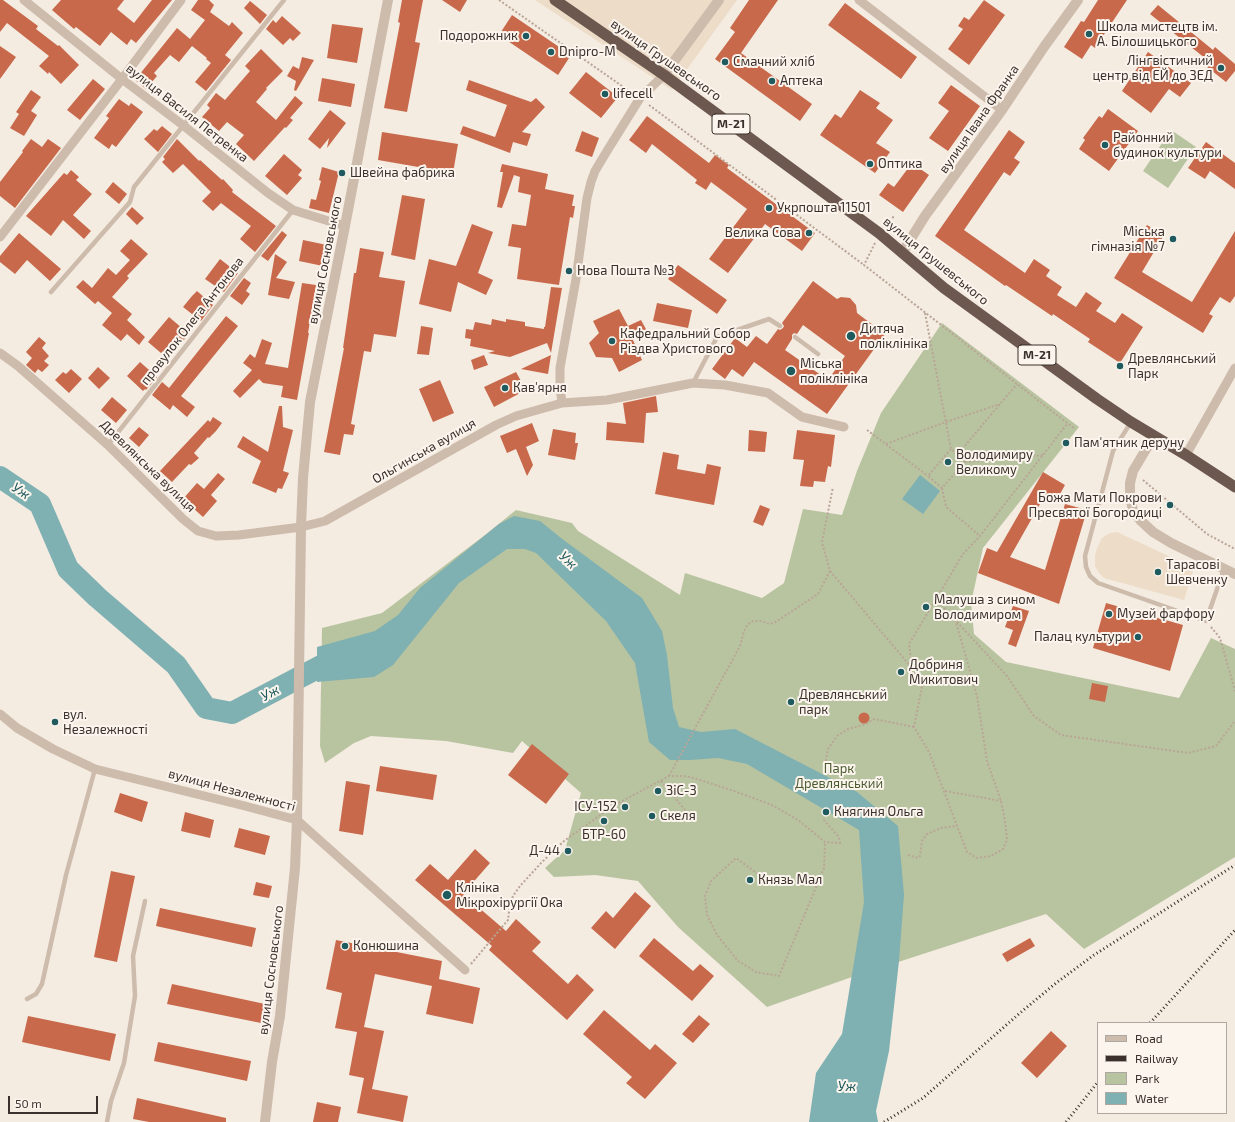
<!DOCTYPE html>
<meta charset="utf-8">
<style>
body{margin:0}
#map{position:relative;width:1235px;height:1122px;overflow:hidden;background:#f4ebe1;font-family:"Exo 2",sans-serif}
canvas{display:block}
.legend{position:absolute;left:1097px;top:1022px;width:130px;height:92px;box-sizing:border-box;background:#fbf5ee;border:1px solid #aea6a0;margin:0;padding:5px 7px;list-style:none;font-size:12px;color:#3b302b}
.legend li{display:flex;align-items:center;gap:8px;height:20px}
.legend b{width:20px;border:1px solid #aea6a0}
.scale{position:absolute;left:8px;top:1096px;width:90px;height:18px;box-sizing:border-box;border:2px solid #3b302b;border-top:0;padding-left:5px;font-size:12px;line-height:14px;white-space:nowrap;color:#3b302b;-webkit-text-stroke:3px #fbf5ee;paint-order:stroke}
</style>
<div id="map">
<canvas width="1235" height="1122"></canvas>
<ul class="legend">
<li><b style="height:5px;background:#cdbbac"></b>Road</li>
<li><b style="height:5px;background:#3b302b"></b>Railway</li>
<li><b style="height:11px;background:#b8c4a0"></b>Park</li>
<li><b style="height:11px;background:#7fb0b2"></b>Water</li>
</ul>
<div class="scale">50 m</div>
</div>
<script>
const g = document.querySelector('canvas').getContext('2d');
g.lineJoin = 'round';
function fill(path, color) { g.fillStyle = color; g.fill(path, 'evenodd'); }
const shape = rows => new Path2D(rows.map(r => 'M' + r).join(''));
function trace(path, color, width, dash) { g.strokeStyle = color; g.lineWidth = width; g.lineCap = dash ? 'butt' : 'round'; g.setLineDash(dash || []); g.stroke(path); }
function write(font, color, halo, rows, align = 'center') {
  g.font = font + ' "Exo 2",sans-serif'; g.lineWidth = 4; g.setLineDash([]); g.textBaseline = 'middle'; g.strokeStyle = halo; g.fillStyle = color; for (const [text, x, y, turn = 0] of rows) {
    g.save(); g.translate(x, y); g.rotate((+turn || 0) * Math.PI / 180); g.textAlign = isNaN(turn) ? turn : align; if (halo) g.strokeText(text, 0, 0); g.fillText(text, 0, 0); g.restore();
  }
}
fill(shape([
 [1171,130,1196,147,1168,188,1143,171],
 [942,323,1079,427,983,548,971,603,974,634,1006,662,1179,698,1211,638,1235,649,1235,857,1084,949,1046,914,849,978,767,1007,678,927,638,881,595,875,554,877,545,868,565,850,581,793,522,741,513,753,446,741,371,736,354,743,325,763,320,746,322,628,382,613,485,535,516,510,572,523,578,531,680,595,685,573,762,598,784,583,803,509,842,515,857,471,881,413]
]), '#b8c4a0');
fill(shape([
 [535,0,737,0,672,90],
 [1117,532,1194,568,1184,600,1104,578,1099,573,1095,566,1095,556,1097,548,1102,538,1110,533]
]), '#ecdcc8');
fill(shape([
 [920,475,940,491,923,514,902,499],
 [514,516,540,521,561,538,642,598,662,631,667,655,673,708,679,727,701,732,735,729,857,792,898,826,904,895,899,961,889,1051,876,1111,878,1122,809,1122,816,1073,842,1034,864,902,859,830,747,764,718,758,690,760,670,760,649,742,635,663,606,621,536,553,525,549,507,549,459,583,393,665,374,677,317,682,317,647,375,631,398,615,420,588,499,524]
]), '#7fb0b2');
trace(shape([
 [0,477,40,504,68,569,97,597,176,665,206,708,232,713,323,665,345,660]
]), '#7fb0b2', 22);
fill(shape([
 [0,0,3,0,38,26,36,29,58,46,59,45,79,65,61,84,49,72,48,74,39,66,49,56,7,23,0,32],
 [61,0,124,0,117,9,134,23,152,0,172,0,136,43,131,39,127,45,111,32,100,46,76,27,74,29,52,10],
 [198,0,209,0,214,5,210,12,229,26,232,22,243,33,225,55,231,60,206,91,195,82,211,63,206,59,207,58,192,46,179,62,170,55,154,73,157,76,146,89,135,80,177,28,190,39,205,20,191,10],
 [402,0,423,0,415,42,420,43,407,112,384,108,400,23,398,22],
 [442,0,467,0,460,12],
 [749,0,778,0,741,53,812,104,800,121,715,59,735,32,730,28],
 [984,0,1005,15,969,65,948,49,963,29,958,26,964,17,969,20],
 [1098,0,1127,0,1095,48,1091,45,1082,59,1064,47,1081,21,1084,22],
 [250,1,267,15,260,24,244,8],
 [845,3,917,57,901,79,828,25],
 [1158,5,1213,50,1215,47,1235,64,1235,71,1226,82,1202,63,1206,59,1150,14],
 [512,15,571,55,558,75,499,35],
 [282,16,301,33,293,41,290,38,283,45,266,29,273,20,276,23],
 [332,24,363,28,357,63,327,58],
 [0,46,16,57,0,79],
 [261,49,283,71,266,88,267,89,256,102,276,120,295,96,303,103,290,118,293,120,286,128,285,127,254,161,236,144,244,135,227,122,219,131,202,117,210,108,207,105,216,93,225,100,250,71,245,66],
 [1148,52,1191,83,1180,97,1169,89,1151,113,1122,91],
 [302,57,314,60,296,91,294,90,296,81,287,76,293,66,299,69],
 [586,72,618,97,601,118,569,93],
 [322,78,355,84,351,107,318,101],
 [93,79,105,89,80,120,67,110],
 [469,80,531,102,536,98,545,107,522,132,531,134,527,146,513,142,510,153,460,134,463,126,495,137,507,105,466,90],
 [951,85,980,106,948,151,929,138,949,111,938,103],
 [31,90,41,97,31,111,37,115,24,136,10,128,19,114,16,112],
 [860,90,880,103,876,108,893,120,876,143,890,152,875,173,820,135,835,114,841,118],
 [119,99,129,106,131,103,143,112,116,147,112,144,109,149,94,138,109,118,106,116],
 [1108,109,1138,131,1109,171,1079,149,1085,140,1083,138,1099,116,1102,118],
 [330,110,346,123,327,148,329,138,320,149,308,139],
 [647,116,709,163,715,155,729,165,727,168,815,233,802,251,765,224,728,273,709,259,747,209,711,182,706,190,695,183,697,180,652,144,646,153,629,140],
 [162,126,172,134,158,152,144,139,154,129,157,131],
 [1009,130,1025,142,1014,158,1020,162,1010,176,1004,172,964,230,1025,273,1034,259,1050,270,1046,276,1062,287,1057,295,1076,307,1086,292,1102,303,1096,311,1115,323,1122,313,1143,327,1120,363,1088,342,1090,339,1053,314,1052,316,1006,285,1005,286,935,236],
 [582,131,599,138,592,157,575,151],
 [382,132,458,144,453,173,378,160],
 [31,139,42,147,48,139,61,148,15,208,0,196,0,182,23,152,22,151],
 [177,139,199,161,200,160,222,180,223,179,233,190,232,192,276,226,255,252,240,239,251,226,221,203,213,211,202,201,211,192,183,164,173,173,162,162,165,159,163,157],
 [1206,142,1235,163,1235,189,1210,171,1205,179,1188,168],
 [284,154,302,170,298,175,302,178,287,195,265,176],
 [912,163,929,175,903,212,879,195,888,183,894,187],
 [502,164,548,174,545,189,574,195,572,206,575,206,573,218,570,217,559,285,517,279,521,248,508,246,512,224,526,226,531,195,518,192,520,177,514,175,502,208,497,207,503,172,500,172],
 [322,167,339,172,329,213,309,208,311,199,316,200,321,181,319,180],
 [71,170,79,177,76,180,92,194,73,215,91,231,84,239,63,220,51,236,26,216,64,173,67,175],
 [113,182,127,194,119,204,105,192],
 [402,195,425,199,415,260,391,255],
 [132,207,144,218,137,225,126,214],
 [472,224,493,232,478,273,493,280,486,295,458,282,451,312,419,304,429,259,456,266],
 [1147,225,1164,235,1142,272,1192,302,1235,231,1235,296,1230,303,1220,297,1209,314,1213,316,1203,333,1114,278],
 [282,231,287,235,268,261,261,256],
 [19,233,61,269,50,281,27,260,15,274,0,262,0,256],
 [131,239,148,254,127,276,129,278,112,297,132,314,127,320,145,337,139,345,127,334,121,341,102,325,112,313,98,301,95,304,76,287,83,280,92,288,108,268,116,275,130,260,120,251],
 [303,240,327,245,323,266,299,261],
 [360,248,384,252,379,277,405,281,396,337,374,334,371,352,364,351,351,424,355,425,353,435,344,434,340,455,324,452,344,348,343,348,354,273,356,273],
 [275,254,287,262,276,278,295,282,289,299,268,295],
 [220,259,238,273,224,292,205,279],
 [678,265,727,300,717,314,668,279],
 [244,278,251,283,246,291,250,294,242,305,230,296],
 [813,281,837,299,841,297,850,298,856,305,857,313,885,334,827,414,754,362,743,377,732,369,725,379,712,369,735,338,747,347,756,336,767,344,778,329,780,330,783,328,784,326,782,323],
 [803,325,845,356,828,380,785,350,792,339,792,335,794,333,797,334],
 [302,283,316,285,308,333,309,333,297,400,281,397,283,386,263,383,259,379,240,398,233,391,252,370,243,363,250,354,255,358,262,339,272,343,265,364,288,368],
 [551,287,562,288,551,353,547,343,510,357,488,353,495,351,470,346,471,339,465,338,466,329,473,330,475,322,491,325,492,319,506,322,506,319,525,322,525,326,544,329,544,327,545,327],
 [197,291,213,305,201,321,183,307,192,296],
 [657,303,692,310,688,328,653,321],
 [619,309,628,326,641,320,647,331,632,338,642,360,619,372,612,358,596,357,589,343,599,333,593,321],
 [226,316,238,326,181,396,195,407,187,417,173,405,170,410,152,395,162,382,169,388],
 [169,317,189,334,170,356,163,351,161,353,148,342],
 [421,326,433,328,429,355,417,354],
 [39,337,46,343,42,348,49,356,44,361,49,365,42,372,38,369,35,373,26,365,32,358,26,352],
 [484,355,488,365,474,370,471,360],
 [551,355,548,374,521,369],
 [140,362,157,377,146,390,145,389,143,391,127,376],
 [98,367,110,378,99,389,88,378],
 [71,369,82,379,69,393,55,380,63,372,66,374],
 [516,372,526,390,494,407,484,387],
 [440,380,454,413,433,422,419,389],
 [656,396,658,412,646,413,644,443,606,440,607,422,626,424,623,403],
 [112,397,127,410,116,423,101,410],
 [279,406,282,406,283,427,293,430,283,471,289,473,282,489,278,488,276,493,252,483,261,461,237,447,243,436,268,452],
 [213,417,222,423,216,431,209,438,208,437,194,453,199,458,191,465,189,464,172,482,160,471,208,420,210,422],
 [532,423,539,441,526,447,533,465,527,476,516,449,507,453,500,436],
 [139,427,149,435,139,447,129,438],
 [553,429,576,433,575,443,578,443,575,460,548,455],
 [749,430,767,432,765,452,748,451],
 [797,430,835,435,831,467,828,466,825,482,814,481,813,487,800,486,804,460,793,459],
 [663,452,679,455,677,469,705,474,707,464,721,467,714,505,655,494],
 [1043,472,1065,485,1055,503,1044,497,1010,557,1045,570,1065,504,1087,510,1059,604,978,573,987,548,997,552],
 [218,473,225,479,211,495,217,501,203,517,183,499,197,483,204,489],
 [760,505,770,509,763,526,753,522],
 [1106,603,1183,625,1170,671,1093,648],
 [1013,606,1029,611,1016,647,1008,644,1013,630,1005,627],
 [1092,683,1108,686,1105,702,1089,699],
 '858.5 718a5.5 5.5 0 1 1 11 0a5.5 5.5 0 1 1-11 0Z',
 [532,744,569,774,546,804,508,775],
 [380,766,437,775,433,800,376,791],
 [346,781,370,785,363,835,339,831],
 [120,793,148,802,142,822,114,812],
 [185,812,214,820,210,838,181,831],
 [239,828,270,836,265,855,234,847],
 [475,849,490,863,463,894,506,931,516,919,541,942,532,951,568,984,577,974,594,990,567,1020,489,950,492,946,415,880,430,864,448,880],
 [111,871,135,876,117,962,94,957],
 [256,882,272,886,269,898,253,895],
 [635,892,651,906,615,949,591,928,606,911,613,918],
 [160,908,256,928,252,947,156,926],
 [654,938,693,971,700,964,714,976,692,1001,639,956],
 [1030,938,1035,946,1007,962,1002,954],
 [336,940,442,961,439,979,480,988,473,1024,426,1014,432,986,375,974,364,1027,384,1031,372,1089,408,1096,403,1122,357,1113,364,1078,349,1075,357,1032,335,1028,342,993,326,989],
 [172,984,265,1004,261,1023,167,1004],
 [604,1010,650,1050,655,1044,677,1063,645,1099,626,1083,632,1077,583,1034],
 [699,1015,710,1024,693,1043,682,1034],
 [28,1016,116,1034,110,1061,22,1042],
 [1051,1031,1067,1046,1037,1078,1021,1063],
 [158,1042,251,1061,247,1081,154,1061],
 [137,1098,226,1118,226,1122,149,1122,133,1119],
 [317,1102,341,1107,338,1122,313,1122]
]), '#c8694b');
trace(shape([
 [499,0,632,93],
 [649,105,864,265],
 [887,224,895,215],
 [875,243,864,265,1075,429],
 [925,313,951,449,965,462,942,488,928,476,951,449],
 [867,430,928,476],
 [886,444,946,422,1000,404],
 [957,455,1017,384],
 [965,462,1044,455],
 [1143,480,1207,534,1235,549],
 [942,488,946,507,980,536],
 [830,571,912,668,922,687,914,727,929,752,967,852,977,858,991,856,1003,849,1007,840,1005,821,1001,801,987,761,977,696,956,622,936,598],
 [957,622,1007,676,1034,716,1061,735,1188,753,1216,746,1235,721],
 [1211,627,1220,638,1235,691],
 [912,667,909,644,963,554,980,536,1067,424],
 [825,765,828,749,837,736,848,729,866,724,874,719,914,727],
 [669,776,740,646,744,631,748,624,753,621,762,621,769,624,774,623,818,594,830,571,822,542,833,487],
 [661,781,686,811],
 [945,791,1001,801],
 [908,855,918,858,920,856,922,841,927,834,941,828,956,826],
 [758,874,736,858,711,881,705,896,707,915,717,935,738,961,756,972,779,976,824,868,825,842],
 [471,964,508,920,510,904,513,896,520,886,542,862,564,841,613,806,669,776,684,776,694,778,734,791,772,805,798,820,825,842,840,843,839,837,823,819]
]), '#b9a596', 2, [2, 2]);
trace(shape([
 [51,292,130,202,134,187,284,0],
 [795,337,818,354],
 [693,383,717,337,769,319,780,326],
 [1131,422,1113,451,1085,556,1086,567,1090,576,1098,583,1206,621,1224,569],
 [108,445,293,210],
 [27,999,36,994,42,984,66,875,95,769],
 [107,1122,111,1101,124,1063,135,996,133,956,145,901]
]), '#cdbbac', 4.5);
trace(shape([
 [24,0,122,79,184,126,268,193,293,210,345,226],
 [859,0,1002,110],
 [0,237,122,79,181,0],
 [0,353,18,366,108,445,183,519,198,531,216,536,239,535,301,527,325,521,496,425,516,416,562,403,607,400,693,383,725,385,768,393,802,417,844,427],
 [562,403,560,387,560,368,576,279,587,198,591,182,595,171,607,151,640,98,664,75],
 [1186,455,1235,368],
 [0,714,17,728,53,749,95,769,245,806,297,820,465,970]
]), '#cdbbac', 9);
trace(shape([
 [664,75,719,0],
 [902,253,925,216,1002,110,1044,47,1078,0],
 [1154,436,1133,471,1130,483,1130,497,1133,510,1140,520,1153,532,1171,543,1235,574],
 [265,1122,272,1062,280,1016,295,868,297,820,301,527,303,478,310,402,345,226,388,0]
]), '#cdbbac', 10);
trace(shape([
 [555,0,664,75,879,233,944,288,1097,399,1131,422,1186,455,1235,487]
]), '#6c584f', 11);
trace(shape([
 [1150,1023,1235,930],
 [884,1122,923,1098,1020,1013,1056,983,1094,955,1235,865],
 [1066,1122,1098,1082]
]), '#3b302b', 3, [1, 3]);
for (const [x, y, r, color] of [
 [1089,34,4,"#1f5a5e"],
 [526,36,4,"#1f5a5e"],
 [551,52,4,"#1f5a5e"],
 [725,62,4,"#1f5a5e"],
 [1221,68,4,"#1f5a5e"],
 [772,81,4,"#1f5a5e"],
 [605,94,4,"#1f5a5e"],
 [1105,145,4,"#1f5a5e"],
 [870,164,4,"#1f5a5e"],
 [342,173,4,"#1f5a5e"],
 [769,208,4,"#1f5a5e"],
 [809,233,4,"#1f5a5e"],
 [1173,239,4,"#1f5a5e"],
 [569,271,4,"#1f5a5e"],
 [851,336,5,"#1f5a5e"],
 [612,341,4,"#1f5a5e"],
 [1120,366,4,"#1f5a5e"],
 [791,371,5,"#1f5a5e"],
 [505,388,4,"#1f5a5e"],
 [1066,443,4,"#1f5a5e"],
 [948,462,4,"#1f5a5e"],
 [1170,505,4,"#1f5a5e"],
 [1158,572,4,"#1f5a5e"],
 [926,607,4,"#1f5a5e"],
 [1109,614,4,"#1f5a5e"],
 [1138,637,4,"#1f5a5e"],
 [901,672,4,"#1f5a5e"],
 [791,702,4,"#1f5a5e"],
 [55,722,4,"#1f5a5e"],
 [658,791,4,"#1f5a5e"],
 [625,807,4,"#1f5a5e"],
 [826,812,4,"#1f5a5e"],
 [652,816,4,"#1f5a5e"],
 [604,821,4,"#1f5a5e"],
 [568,851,4,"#1f5a5e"],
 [750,880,4,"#1f5a5e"],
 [447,895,5,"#1f5a5e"],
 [345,946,4,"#1f5a5e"]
]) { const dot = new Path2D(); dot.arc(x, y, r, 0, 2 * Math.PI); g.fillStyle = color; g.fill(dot); trace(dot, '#fbf5ee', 1.5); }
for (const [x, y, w] of [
 [731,124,38],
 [1037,355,38]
]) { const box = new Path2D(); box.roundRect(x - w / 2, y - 10, w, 20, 3); g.fillStyle = '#fbf5ee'; g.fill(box); trace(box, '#3b302b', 1); }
write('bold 12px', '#3b302b', null, [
 ["М-21",731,124],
 ["М-21",1037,355]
]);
write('13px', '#3b302b', '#fbf5ee', [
 ["Школа мистецтв ім.",1097,27],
 ["А. Білошицького",1097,42],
 ["Подорожник",518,36,"right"],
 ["Dnipro-M",559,52],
 ["Лінгвістичний",1213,61,"right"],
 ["центр від ЕЙ до ЗЕД",1213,76,"right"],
 ["Смачний хліб",733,62],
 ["Аптека",780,81],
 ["lifecell",613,94],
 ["Районний",1113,138],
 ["будинок культури",1113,153],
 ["Оптика",878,164],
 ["Швейна фабрика",350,173],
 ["Укрпошта 11501",777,208],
 ["Міська",1165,232,"right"],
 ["гімназія №7",1165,247,"right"],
 ["Велика Сова",801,233,"right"],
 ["Нова Пошта №3",577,271],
 ["Дитяча",860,329],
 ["поліклініка",860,344],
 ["Кафедральний Собор",620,334],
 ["Різдва Христового",620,349],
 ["Древлянський",1128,359],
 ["Парк",1128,374],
 ["Міська",800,364],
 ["поліклініка",800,379],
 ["Кав'ярня",513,388],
 ["Пам'ятник деруну",1074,443],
 ["Володимиру",956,455],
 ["Великому",956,470],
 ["Божа Мати Покрови",1162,498,"right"],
 ["Пресвятої Богородиці",1162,513,"right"],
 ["Тарасові",1166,565],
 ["Шевченку",1166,580],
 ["Малуша з сином",934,600],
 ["Володимиром",934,615],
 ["Музей фарфору",1117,614],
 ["Палац культури",1130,637,"right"],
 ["Добриня",909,665],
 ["Микитович",909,680],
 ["Древлянський",799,695],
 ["парк",799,710],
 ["вул.",63,715],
 ["Незалежності",63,730],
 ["ЗіС-3",666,791],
 ["ІСУ-152",617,807,"right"],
 ["Княгиня Ольга",834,812],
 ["Скеля",660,816],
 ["БТР-60",604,835,"center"],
 ["Д-44",560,851,"right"],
 ["Князь Мал",758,880],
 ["Клініка",456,888],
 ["Мікрохірургії Ока",456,903],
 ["Конюшина",353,946]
], 'left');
write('13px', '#3b302b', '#fbf5ee', [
 ["вулиця Грушевського",666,60,35],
 ["вулиця Василя Петренка",187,113,38],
 ["вулиця Івана Франка",979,119,-55],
 ["вулиця Сосновського",325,260,-79],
 ["вулиця Грушевського",936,261,39],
 ["провулок Олега Антонова",192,321,-52],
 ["Ольгинська вулиця",424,451,-30],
 ["Древлянська вулиця",148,466,44],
 ["вулиця Незалежності",232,790,15],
 ["вулиця Сосновського",271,970,-83]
]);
write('13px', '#4a5a2e', '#fbf5ee', [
 ["Парк",839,769],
 ["Древлянський",839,784]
]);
write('italic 14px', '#1f5a5e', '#fbf5ee', [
 ["Уж",21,491,34],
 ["Уж",568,560,43],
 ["Уж",270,693,-28],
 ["Уж",847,1086]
]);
</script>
